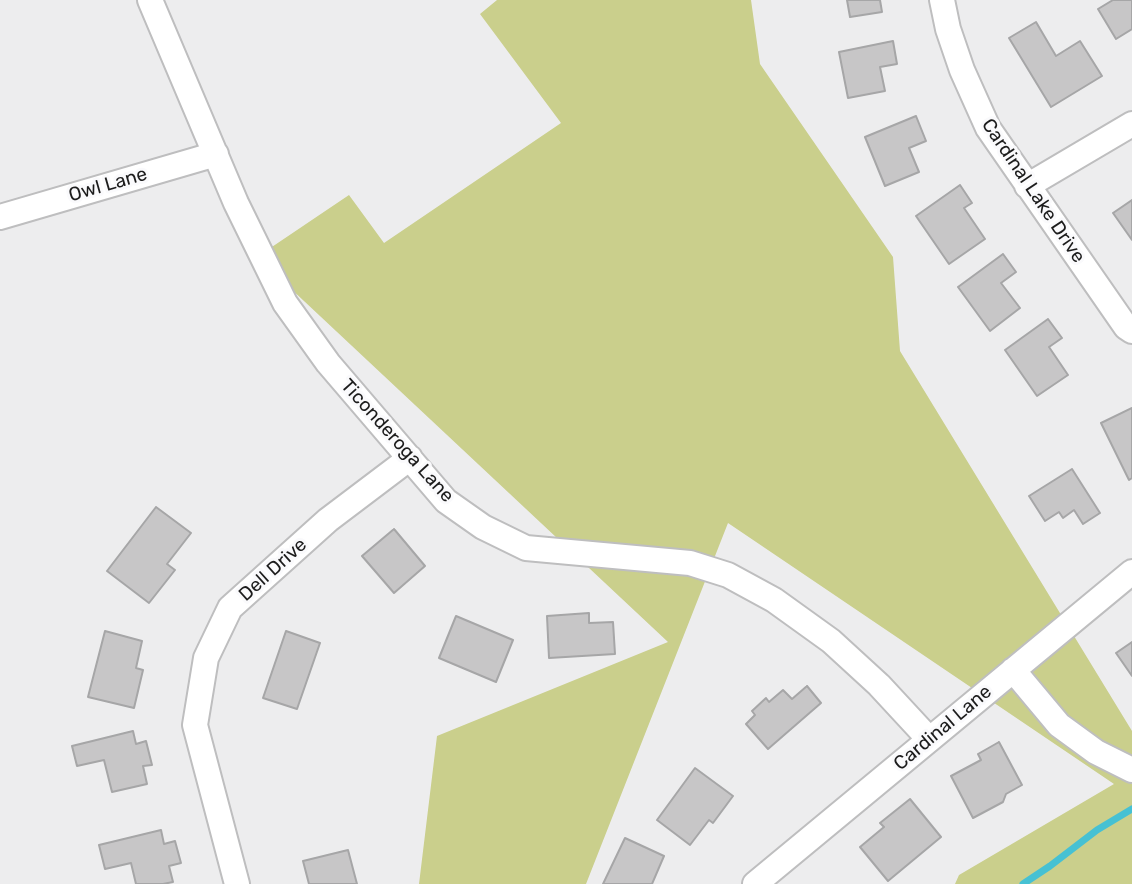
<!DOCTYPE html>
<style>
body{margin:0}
canvas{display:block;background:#ededee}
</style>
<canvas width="1132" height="884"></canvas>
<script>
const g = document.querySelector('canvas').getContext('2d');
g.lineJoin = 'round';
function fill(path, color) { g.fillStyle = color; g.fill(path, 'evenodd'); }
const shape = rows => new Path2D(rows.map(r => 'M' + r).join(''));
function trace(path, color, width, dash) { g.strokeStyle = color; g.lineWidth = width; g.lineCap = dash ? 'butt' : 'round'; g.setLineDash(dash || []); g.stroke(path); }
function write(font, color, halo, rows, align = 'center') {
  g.font = font + ' Rubik,sans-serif'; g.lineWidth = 6; g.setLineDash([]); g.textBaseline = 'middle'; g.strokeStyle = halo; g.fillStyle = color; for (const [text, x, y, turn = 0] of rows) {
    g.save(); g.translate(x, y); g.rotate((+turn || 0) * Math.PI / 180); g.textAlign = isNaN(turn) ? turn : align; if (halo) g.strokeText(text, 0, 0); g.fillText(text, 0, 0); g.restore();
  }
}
fill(shape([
 [497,0,751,0,760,64,893,257,900,351,1132,731,1132,884,955,884,959,875,1114,784,728,523,586,884,419,884,437,736,668,642,257,257,349,195,384,243,561,123,480,14]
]), '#cacf8c');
trace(shape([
 [1023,884,1050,866,1097,830,1132,809]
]), '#46c1d3', 7);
const building = shape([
 [847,0,880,0,882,12,850,17,847,0],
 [1113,0,1132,0,1132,29,1116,39,1098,9,1113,0],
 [1036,22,1056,56,1080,41,1102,76,1051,107,1009,38,1036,22],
 [893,41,897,64,880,67,885,91,848,98,839,52,893,41],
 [916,116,926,141,909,148,919,172,885,186,865,137,916,116],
 [960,185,972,203,964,208,985,239,949,264,916,216,960,185],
 [1132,200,1132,240,1113,213,1132,200],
 [1003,254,1016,272,1001,283,1020,308,990,331,958,287,1003,254],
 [1048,319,1062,338,1049,347,1068,375,1037,396,1005,350,1048,319],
 [1132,408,1132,478,1129,480,1101,423,1132,408],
 [1072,469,1100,513,1083,524,1074,510,1063,518,1059,512,1045,521,1029,496,1072,469],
 [156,507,191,533,167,564,175,570,149,603,107,571,156,507],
 [394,529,425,566,394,593,362,556,394,529],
 [589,613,589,623,613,622,615,654,549,658,547,616,589,613],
 [456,616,513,640,496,682,439,658,456,616],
 [105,631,142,641,136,668,143,670,134,708,88,697,105,631],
 [286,631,320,643,297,709,263,698,286,631],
 [1132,642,1132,676,1116,653,1132,642],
 [807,686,821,703,768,749,746,724,755,715,752,711,766,698,769,702,783,690,792,699,807,686],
 [133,731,136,744,146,741,152,765,143,766,147,784,112,792,104,760,77,766,72,746,133,731],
 [999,742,1022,785,1006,794,1003,802,973,818,951,776,981,760,978,754,999,742],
 [695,768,733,796,713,823,709,820,690,845,657,820,695,768],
 [910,799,941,837,888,881,860,847,884,827,880,823,910,799],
 [161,830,164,844,175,841,181,863,169,866,173,882,163,884,136,884,131,863,105,869,99,845,161,830],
 [625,838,664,856,652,884,603,884,625,838],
 [348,850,357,884,309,884,303,861,348,850]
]);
fill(building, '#c7c6c7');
trace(building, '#a6a6a7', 2);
const street = shape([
 [150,0,236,203,285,303,328,363,446,501,483,527,526,548,690,563,728,575,774,600,831,641,879,685,929,739],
 [942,0,948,29,962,70,988,128,1126,327,1132,331],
 [1027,186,1132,124],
 [0,217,216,154],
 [1013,670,1059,725,1096,752,1132,770],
 [237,884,195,725,206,658,230,608,328,520,410,458],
 [755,884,1132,572]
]);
trace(street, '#bebebf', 28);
trace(street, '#fff', 24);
write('19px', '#1c1c1c', '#fafafc', [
 ["Owl Lane",108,185,-16],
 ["Cardinal Lake Drive",1033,191,56],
 ["Ticonderoga Lane",397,441,48],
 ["Dell Drive",273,570,-42],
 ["Cardinal Lane",943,728,-40]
]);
</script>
